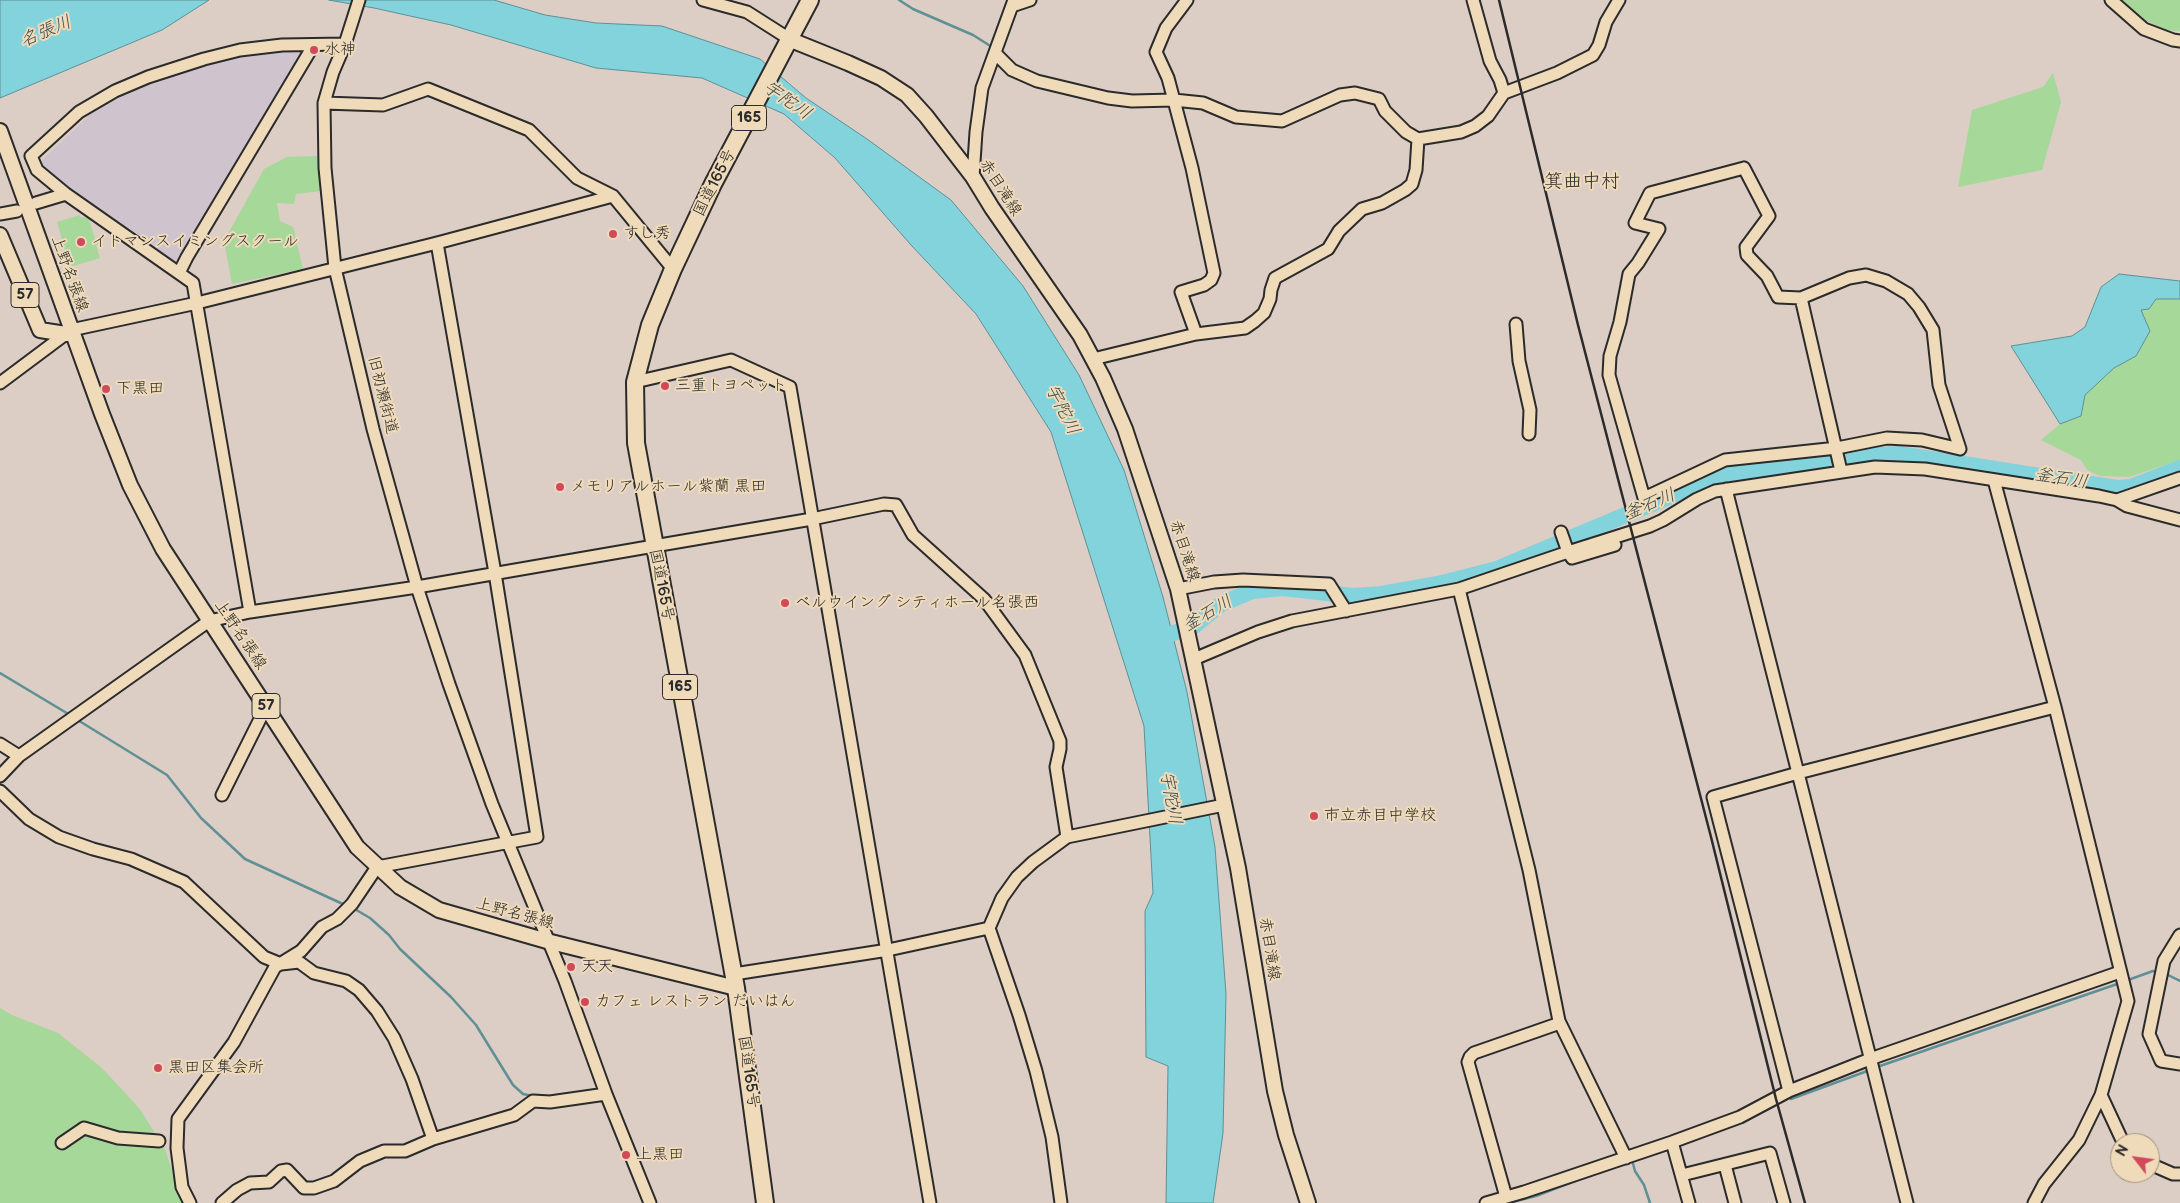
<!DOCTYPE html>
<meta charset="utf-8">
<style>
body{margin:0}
#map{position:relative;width:2180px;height:1203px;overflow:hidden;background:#dccdc5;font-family:"Balsamiq Sans",sans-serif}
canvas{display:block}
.north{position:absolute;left:2110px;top:1133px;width:50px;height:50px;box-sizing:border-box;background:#efdab9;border:1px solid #a19480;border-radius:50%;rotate:300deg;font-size:14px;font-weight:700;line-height:20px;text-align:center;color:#2b2b2b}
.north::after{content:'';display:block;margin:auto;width:18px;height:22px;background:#d1495b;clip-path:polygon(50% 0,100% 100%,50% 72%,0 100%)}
</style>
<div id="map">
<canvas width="2180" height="1203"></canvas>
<div class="north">N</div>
</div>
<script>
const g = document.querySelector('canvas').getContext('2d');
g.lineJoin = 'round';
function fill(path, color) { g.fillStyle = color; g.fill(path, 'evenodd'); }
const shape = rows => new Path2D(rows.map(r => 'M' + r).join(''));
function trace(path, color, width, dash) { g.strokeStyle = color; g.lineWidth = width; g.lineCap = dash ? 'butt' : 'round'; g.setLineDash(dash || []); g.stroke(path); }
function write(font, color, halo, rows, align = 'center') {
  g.font = font + ' "Balsamiq Sans","Klee One",sans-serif'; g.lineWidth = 4; g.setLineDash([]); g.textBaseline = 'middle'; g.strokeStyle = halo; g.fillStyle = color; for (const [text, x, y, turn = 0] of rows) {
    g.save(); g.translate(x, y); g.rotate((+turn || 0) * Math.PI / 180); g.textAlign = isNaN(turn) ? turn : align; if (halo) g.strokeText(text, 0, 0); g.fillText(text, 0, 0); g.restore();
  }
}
fill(shape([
 [303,51,305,52,184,255,174,265,40,169,42,160,95,110,133,91,170,77,232,59,276,52]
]), '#cfc4cd');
fill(shape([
 [2120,0,2180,0,2180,31,2167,30,2136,16],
 [2053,73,2061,102,2042,170,1958,187,1972,110,2043,87],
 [320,156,321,191,296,194,294,204,277,203,280,221,293,227,303,269,232,284,224,241,264,169,287,157],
 [80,215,81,218,88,216,95,239,98,239,100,244,96,245,100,258,70,267,57,222],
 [2156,299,2180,299,2180,460,2129,477,2100,476,2087,470,2081,460,2041,440,2060,424,2081,416,2084,395,2114,368,2136,356,2141,310],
 [0,1008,12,1015,58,1033,102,1068,139,1108,164,1147,184,1203,0,1203]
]), '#a6d89a');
const water = shape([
 [0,0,209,0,162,30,0,98,0,0],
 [329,0,494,0,545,15,596,23,662,26,760,59,806,98,867,139,951,200,1023,286,1079,375,1124,470,1163,597,1187,692,1215,847,1226,994,1223,1133,1213,1203,1166,1203,1168,1066,1146,1057,1145,911,1153,893,1144,726,1051,432,976,314,911,245,835,158,784,114,702,78,596,68,451,25,374,8,329,0],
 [2119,274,2180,281,2180,299,2156,299,2149,309,2141,310,2150,331,2136,356,2114,368,2085,395,2081,416,2060,424,2011,346,2072,336,2085,327,2101,287,2119,274]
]);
fill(water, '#82d3db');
trace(water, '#5f9095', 1);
trace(shape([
 [899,0,913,9,973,35,992,47],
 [0,673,70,715],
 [76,719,167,775,201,818,245,859,345,905],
 [353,908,370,918,389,935,400,949,451,997,476,1025,513,1085,523,1094,533,1096],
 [2166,974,2180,981],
 [2128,980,2153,971,2157,972],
 [1877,1067,2120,983],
 [1791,1099,1870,1070],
 [1632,1160,1635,1171,1644,1185,1650,1203],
 [1508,1203,1536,1196,1588,1176]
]), '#5f9095', 2.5);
trace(shape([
 [1153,640,1194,626,1221,604,1252,591,1283,588,1353,596,1381,594,1438,584,1497,569,1716,477,1778,466,1855,456,1899,454,2117,488,2131,487,2180,468]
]), '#82d3db', 16);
const minor = shape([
 [359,0,345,44,333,72,324,103,325,168,335,268,373,429,417,587,449,684,492,804,565,981,606,1094,650,1203],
 [703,0,747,12,791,40],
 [1187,0,1166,28,1156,52,1168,78,1192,168,1214,273,1211,280,1204,285,1181,292,1196,334],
 [1473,0,1490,61,1500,80,1504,93],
 [2111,0,2144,29,2173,40,2180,41],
 [1012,6,1030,0],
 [995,53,1012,70,1037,81,1108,98,1132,101,1174,100,1203,103,1236,117,1282,121,1340,95,1355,93,1379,99,1385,111,1406,132,1418,139,1461,132,1475,126,1488,116,1504,93,1557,73,1593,55,1599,45,1606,22,1619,0],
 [324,103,383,105,428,89,529,130,577,178,613,196,673,269],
 [1744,168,1769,216,1746,247,1747,255,1767,276,1778,297,1801,298,1849,278,1866,275,1886,281,1908,294,1919,307,1933,330,1939,385,1960,449,1922,440,1887,438,1837,448,1725,460,1644,498,1609,375,1610,356,1620,322,1629,274,1638,263,1659,229,1635,223,1650,193,1744,168],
 [973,177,976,132,982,88,1014,0],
 [36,203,66,194],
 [0,214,17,211],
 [179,273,187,257,313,46],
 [1801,298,1841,471],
 [1516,324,1519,361,1530,410,1529,434],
 [1093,359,1196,334,1245,328,1255,321,1264,313,1270,299,1271,290,1275,278,1328,249,1339,231,1362,209,1382,203,1405,190,1412,184,1416,170,1418,139],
 [635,382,731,360,790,387,930,1203],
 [0,383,71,330,197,303,437,243,613,196],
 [1994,480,2055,707,2128,1001,2101,1095,2121,1138,2126,1143],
 [1726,489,1907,1203],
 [2117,500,2180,478],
 [1561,532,1568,552,1650,526,1663,520,1697,499,1715,491,1875,467,1925,469,2099,496,2117,500,2127,506,2180,520],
 [1178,589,1214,582,1243,580,1329,584,1346,611],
 [1459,589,1529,870,1559,1021,1626,1158],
 [250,612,193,283,66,194,37,170,31,156,79,112,115,91,148,77,204,59,240,50,282,45,345,44],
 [1194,659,1258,632,1292,621,1459,589,1568,552,1572,558,1615,545],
 [0,744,19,756],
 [0,776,19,756,209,621,250,612,417,587,654,546,812,519,884,504,896,505,913,535,984,599,1025,655,1060,741,1060,749,1056,767,1067,837],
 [0,791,29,819,59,837,93,849,131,859,184,882,264,957,281,964,299,962,314,973,346,981,359,990,377,1011,394,1038,412,1079,433,1139],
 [222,795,266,707],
 [2180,935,2164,961,2149,1034,2161,1061,2180,1064],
 [734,974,888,950,989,928],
 [1789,1091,1713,797,1798,773,2055,707],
 [1672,1142,1689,1203],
 [62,1143,84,1128,118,1138,159,1141],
 [2150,1164,2173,1174,2180,1174],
 [1725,1165,1735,1203],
 [1682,1175,1770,1153,1784,1203],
 [1506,1197,1468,1062,1470,1057,1474,1053,1560,1023],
 [190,1203,182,1187,177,1148,178,1119,234,1042,275,967,301,951,322,927,337,919,352,904,377,867,537,837,495,573,437,243],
 [222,1203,237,1190,250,1183,269,1182,281,1171,287,1170,304,1188,314,1188,334,1181,360,1161,384,1151,405,1151,433,1139,514,1115,533,1101,550,1102,606,1094],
 [1061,1203,1052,1137,1036,1071,1019,1015,989,928,1002,898,1017,877,1033,862,1067,837,1224,805],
 [1486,1203,1524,1192,1672,1142,1740,1117,1789,1091,1870,1059,2120,972],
 [2034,1203,2044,1184,2079,1140,2101,1095]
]);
const major = shape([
 [791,40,848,63,881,78,907,95,926,116,973,177,992,208,1080,335,1103,378,1125,429,1178,589,1238,868,1275,1091,1286,1135,1308,1203],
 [0,131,102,414,130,485,163,549,357,847,400,887,439,910,547,941,736,988],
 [0,235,40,330,66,334]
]);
const highway = shape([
 [765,1203,736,988,636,443,635,382,650,325,673,269,713,184,810,0]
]);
trace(minor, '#2b2b2b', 15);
trace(major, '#2b2b2b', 18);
trace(highway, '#2b2b2b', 20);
trace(minor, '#efdab9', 11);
trace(major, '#efdab9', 14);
trace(highway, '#efdab9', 16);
trace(shape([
 [1499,0,1578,325,1711,837,1776,1099,1805,1203]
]), '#2b2b2b', 2.5);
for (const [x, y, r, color] of [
 [314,50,5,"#d1495b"],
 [613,234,5,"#d1495b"],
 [81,242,5,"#d1495b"],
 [665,386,5,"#d1495b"],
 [106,389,5,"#d1495b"],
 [560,487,5,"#d1495b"],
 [785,603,5,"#d1495b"],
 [1314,816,5,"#d1495b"],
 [571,967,5,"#d1495b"],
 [585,1002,5,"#d1495b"],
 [158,1068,5,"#d1495b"],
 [626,1155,5,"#d1495b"]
]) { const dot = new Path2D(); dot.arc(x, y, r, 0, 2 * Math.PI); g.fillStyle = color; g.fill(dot); trace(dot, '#efdab9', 2); }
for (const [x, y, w] of [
 [749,118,35],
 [25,295,28],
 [680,687,35],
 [266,706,28]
]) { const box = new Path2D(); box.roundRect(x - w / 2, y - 12.5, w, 25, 4); g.fillStyle = '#efdab9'; g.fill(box); trace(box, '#2b2b2b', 1); }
write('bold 15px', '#2b2b2b', null, [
 ["165",749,118],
 ["57",25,295],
 ["165",680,687],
 ["57",266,706]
]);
write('16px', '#2b2b2b', '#efdab9', [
 ["水神",324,50],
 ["すし秀",623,234],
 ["イトマンスイミングスクール",91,242],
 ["三重トヨペット",675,386],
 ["下黒田",116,389],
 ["メモリアルホール紫蘭 黒田",570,487],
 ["ベルウイング シティホール名張西",795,603],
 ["市立赤目中学校",1324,816],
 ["天天",581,967],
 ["カフェ レストラン だいはん",595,1002],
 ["黒田区集会所",168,1068],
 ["上黒田",636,1155]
], 'left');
write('16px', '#2b2b2b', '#efdab9', [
 ["国道165号",715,183,-63],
 ["赤目滝線",1000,188,57],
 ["上野名張線",69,274,70],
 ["旧初瀬街道",382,395,76],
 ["赤目滝線",1184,551,72],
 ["国道165号",661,585,79],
 ["上野名張線",240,635,56],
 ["上野名張線",515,914,15],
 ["赤目滝線",1269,949,81],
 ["国道165号",748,1072,82]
]);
write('italic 18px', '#3c4d4e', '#efdab9', [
 ["名張川",46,32,-23],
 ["宇陀川",787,101,35],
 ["宇陀川",1062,410,63],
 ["釜石川",2061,479,9],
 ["釜石川",1650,505,-23],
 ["釜石川",1208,614,-30],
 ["宇陀川",1170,798,80]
]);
write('19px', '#2b2b2b', '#efdab9', [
 ["箕曲中村",1582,182]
]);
</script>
